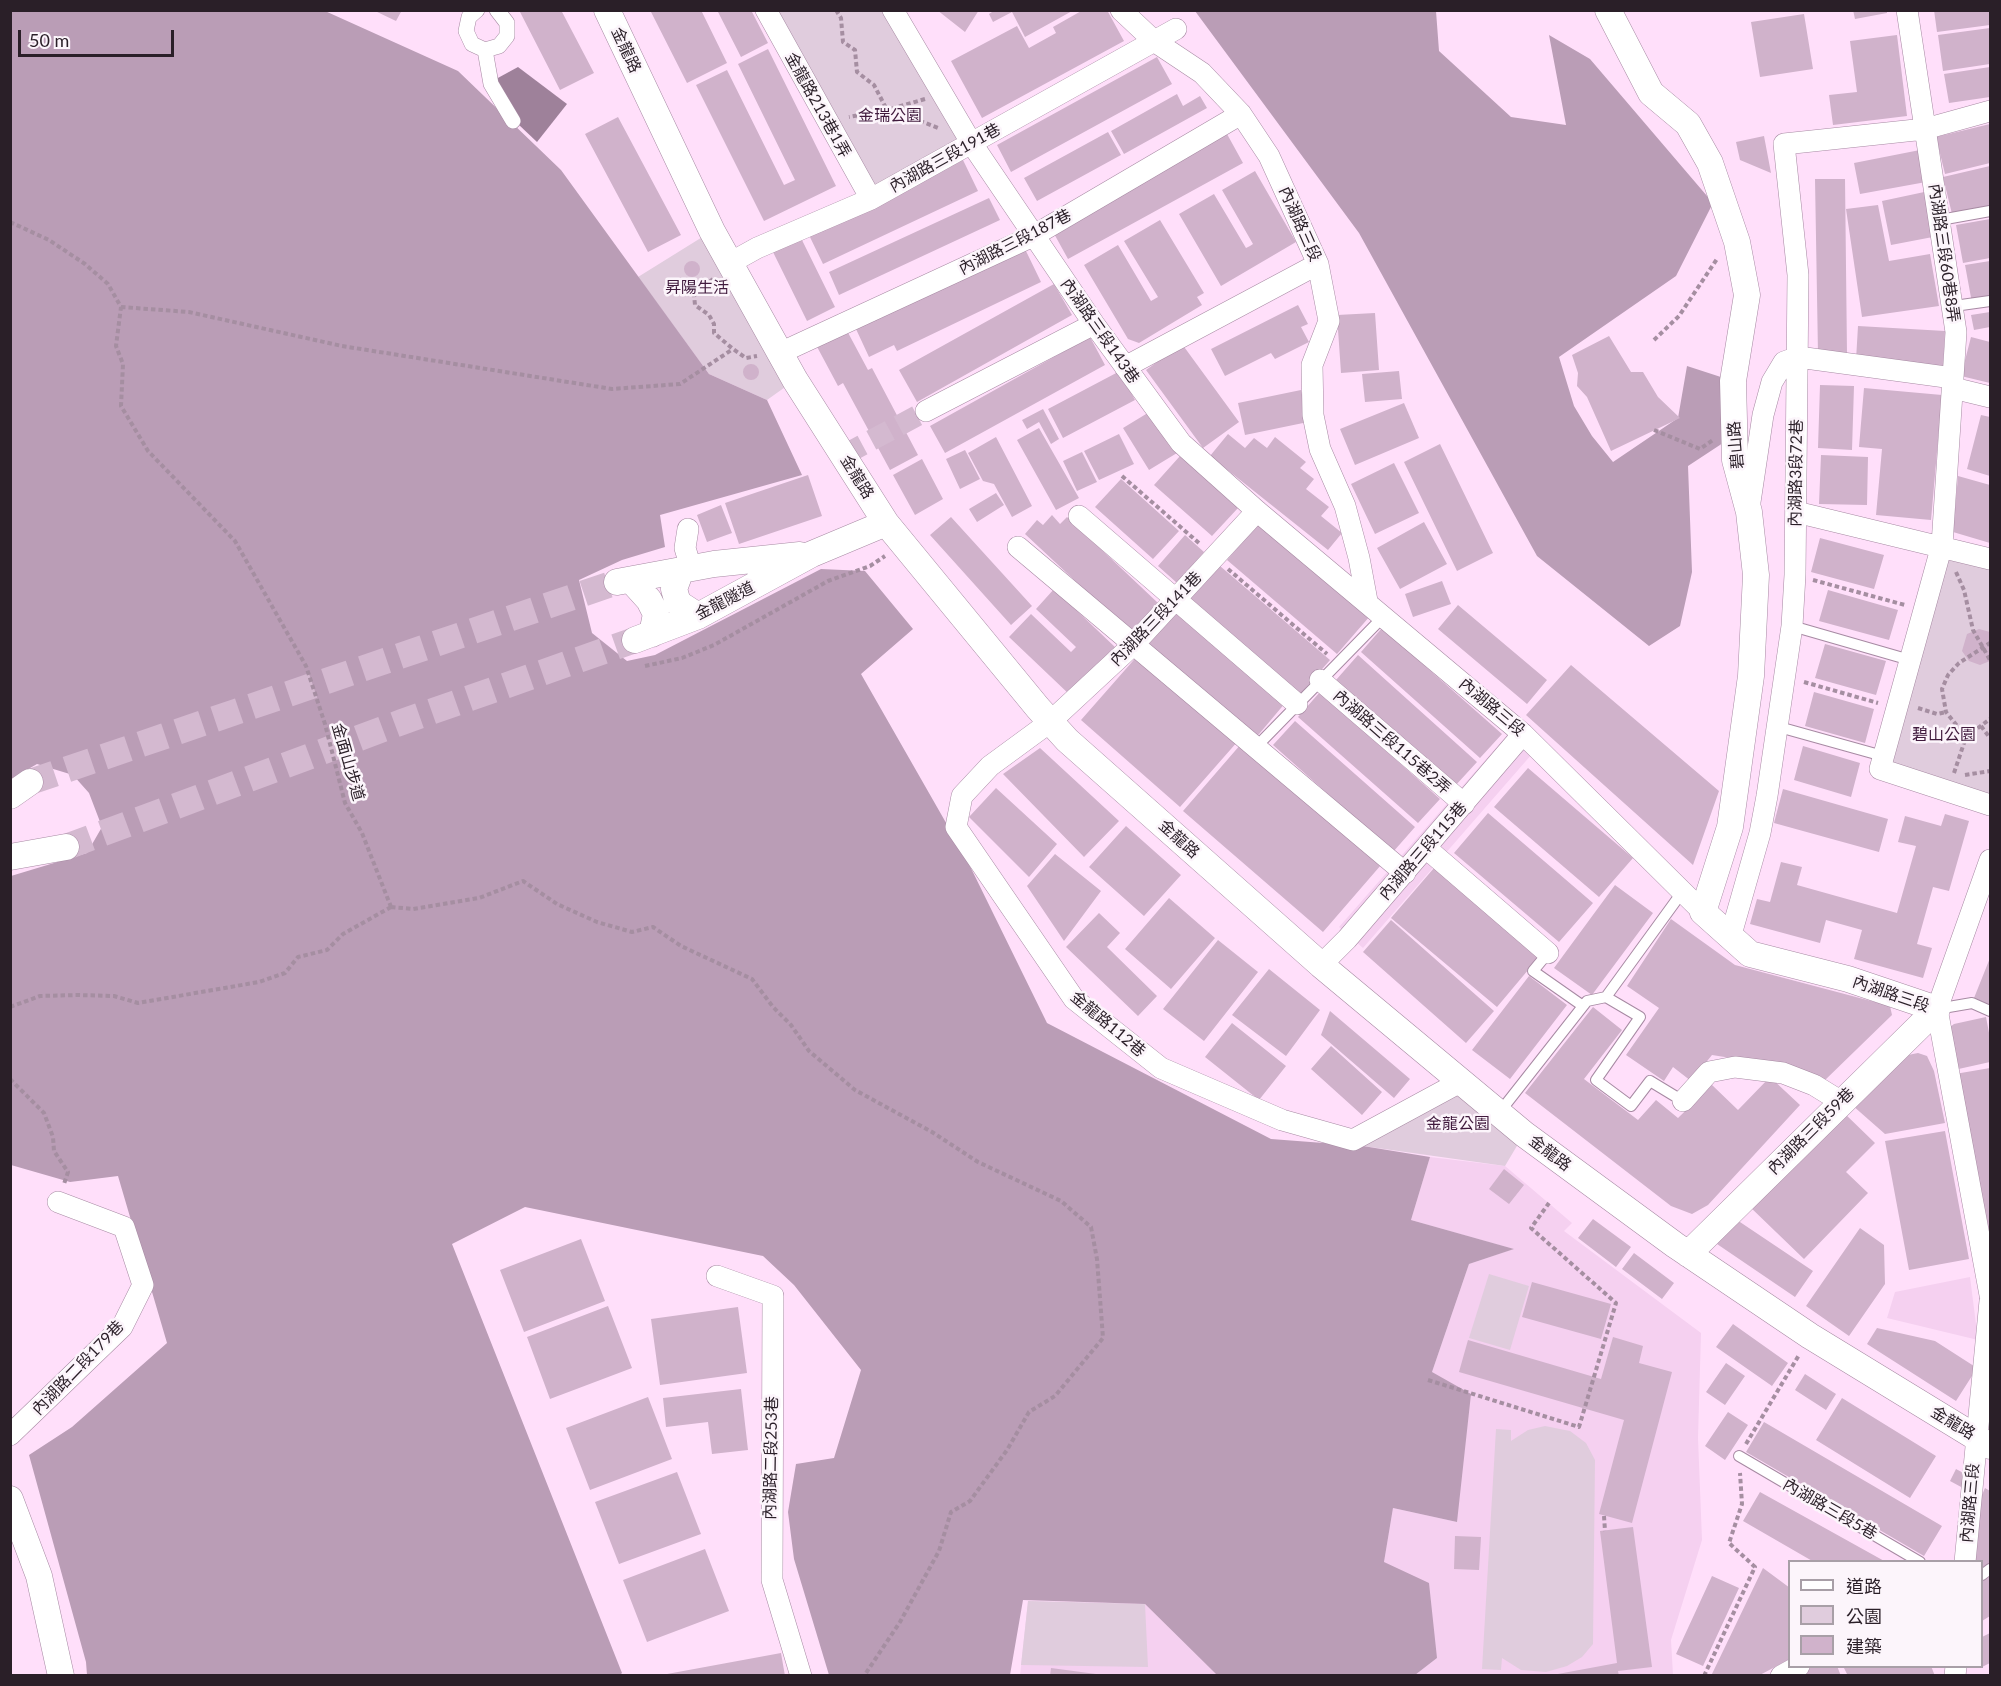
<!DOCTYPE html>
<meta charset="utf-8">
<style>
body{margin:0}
#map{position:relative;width:2001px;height:1686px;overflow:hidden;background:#ffdffa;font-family:Lato,"Noto Sans TC",sans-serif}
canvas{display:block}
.frame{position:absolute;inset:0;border:12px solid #2a1f28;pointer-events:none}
.legend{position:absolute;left:1788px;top:1560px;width:195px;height:108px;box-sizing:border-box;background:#fcf5fb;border:2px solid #a89fa7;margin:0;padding:8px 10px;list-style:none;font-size:18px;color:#2a1f28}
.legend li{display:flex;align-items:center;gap:12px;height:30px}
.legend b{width:30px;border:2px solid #a89fa7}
.scale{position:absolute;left:18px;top:30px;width:156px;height:27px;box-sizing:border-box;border:3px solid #2a1f28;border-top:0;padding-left:8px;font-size:18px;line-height:21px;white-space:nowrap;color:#2a1f28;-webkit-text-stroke:4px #fcf5fb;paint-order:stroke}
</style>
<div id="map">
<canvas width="2001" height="1686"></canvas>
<div class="frame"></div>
<ul class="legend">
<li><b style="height:8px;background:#fff"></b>道路</li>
<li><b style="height:16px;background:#e0ccdd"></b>公園</li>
<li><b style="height:16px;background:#d0b2cb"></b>建築</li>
</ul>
<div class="scale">50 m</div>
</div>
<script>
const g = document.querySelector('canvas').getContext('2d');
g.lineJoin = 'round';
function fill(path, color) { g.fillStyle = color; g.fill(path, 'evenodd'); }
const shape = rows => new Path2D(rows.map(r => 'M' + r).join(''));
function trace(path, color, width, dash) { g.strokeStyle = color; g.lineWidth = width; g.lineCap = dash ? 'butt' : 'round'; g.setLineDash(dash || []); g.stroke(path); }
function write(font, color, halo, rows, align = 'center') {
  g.font = font + ' Lato,"Noto Sans TC",sans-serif'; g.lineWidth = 5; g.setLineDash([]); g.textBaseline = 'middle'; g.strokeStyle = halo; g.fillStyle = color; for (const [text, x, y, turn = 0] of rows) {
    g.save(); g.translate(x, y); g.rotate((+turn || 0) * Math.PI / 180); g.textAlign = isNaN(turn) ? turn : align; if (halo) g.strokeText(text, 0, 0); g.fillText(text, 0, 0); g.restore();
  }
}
fill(shape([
 [1508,734,1532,754,1363,948,1339,927],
 [1430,1157,1505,1166,1572,1223,1564,1231,1701,1333,1698,1438,1702,1540,1671,1640,1673,1675,1415,1675,1437,1658,1384,1562,1393,1508,1457,1522,1432,1372,1469,1264,1513,1249,1411,1220],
 [1970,1277,1978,1340,1887,1318,1895,1292],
 [1028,1601,1145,1604,1217,1675,1020,1676]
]), '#f5d0f0');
fill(shape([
 [766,11,893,11,972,144,871,199],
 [712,231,795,380,767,400,709,374,638,277],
 [1946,548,1990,560,1990,799,1888,766],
 [1462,1081,1524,1134,1505,1166,1363,1146],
 [1489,1274,1529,1286,1510,1350,1469,1338],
 [1545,1426,1570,1431,1586,1443,1595,1460,1593,1644,1582,1657,1567,1666,1546,1672,1521,1670,1502,1658,1501,1670,1482,1669,1496,1429,1511,1430,1511,1441,1528,1430],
 [1028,1601,1145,1604,1148,1667,1021,1665]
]), '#e0ccdd');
fill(shape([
 [11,11,325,11,458,71,561,170,709,374,767,400,802,475,660,515,665,547,622,560,579,580,592,633,627,661,655,655,821,569,865,571,913,629,861,674,965,856,1047,1023,1271,1139,1363,1146,1430,1157,1411,1220,1514,1249,1469,1264,1432,1372,1471,1394,1457,1522,1393,1508,1384,1562,1429,1583,1437,1658,1415,1675,1217,1675,1145,1604,1023,1600,1010,1675,829,1675,794,1559,788,1512,796,1464,834,1458,861,1370,794,1285,763,1256,525,1207,452,1244,622,1673,620,1675,87,1675,86,1662,29,1455,72,1427,167,1343,118,1176,70,1182,11,1165,11,876,87,853,102,827,89,793,73,775,37,764,11,779],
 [1195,11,1436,11,1439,51,1511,117,1566,125,1549,35,1590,59,1713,203,1676,276,1559,357,1574,406,1592,436,1613,462,1678,418,1687,366,1727,379,1726,441,1688,466,1692,572,1680,626,1649,646,1537,556,1359,233]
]), '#ba9db6');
fill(shape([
 [518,67,567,104,537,142,518,124,496,79]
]), '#9e819a');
fill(shape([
 [373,10,402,10,396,21],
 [519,10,561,10,594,73,560,90],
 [650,10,701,10,727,63,687,83],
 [717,10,751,10,768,43,741,57],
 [937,10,979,10,965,32],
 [995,10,1074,10,1025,37,1012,12,993,22,989,14],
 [1083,10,1107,10,1124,41,982,118,951,61,1017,26,1029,48,1056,33,1053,27],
 [1853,10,1887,10,1887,13,1855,19],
 [1934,10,1990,10,1990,25,1937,32],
 [1804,14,1813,69,1760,77,1751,22],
 [1990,28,1990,64,1943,71,1938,35],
 [1897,35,1907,116,1833,125,1829,95,1857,92,1850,41],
 [768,49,836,186,764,221,696,85,727,70,784,185,795,180,738,64],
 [1157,57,1172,84,1011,172,997,145],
 [1990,67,1990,97,1949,103,1944,74],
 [1177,94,1183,106,1200,96,1207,108,1124,154,1111,131],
 [618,117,681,235,648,252,585,134],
 [1990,124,1990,163,1945,174,1936,137],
 [1108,132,1121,155,1037,201,1024,178],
 [1227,134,1243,163,1068,259,1052,230],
 [1764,136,1771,173,1740,160,1736,142],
 [1920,150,1926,182,1860,194,1854,163],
 [963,160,978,191,823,264,808,233],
 [1990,166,1990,206,1952,214,1943,177],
 [1255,171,1296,242,1221,286,1179,214,1214,194,1246,248,1250,246,1253,244,1222,190],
 [1815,179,1845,179,1847,354,1818,354],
 [1929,191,1938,236,1891,245,1882,201],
 [989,198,1000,220,839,295,829,272],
 [1878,205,1889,261,1930,254,1939,306,1862,317,1846,209],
 [1990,219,1990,258,1963,263,1956,225],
 [1160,220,1204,293,1197,297,1202,305,1139,343,1128,339,1084,265,1118,245,1151,301,1158,297,1124,241],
 [801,238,835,307,807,321,773,252],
 [1025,249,1041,282,897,351,894,345,869,357,856,329],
 '684 269a8 8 0 1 1 16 0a8 8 0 1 1-16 0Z',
 [1990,261,1990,300,1972,303,1965,265],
 [1054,284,1072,315,917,402,899,370],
 [1298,305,1308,324,1301,327,1309,342,1275,359,1271,353,1225,376,1211,349],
 [1990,312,1990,327,1974,330,1971,315],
 [1375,313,1379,370,1341,373,1337,315],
 [1858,326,1945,331,1943,366,1856,360],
 [845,327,868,370,872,368,918,455,890,470,843,383,838,386,815,343],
 [1609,336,1631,372,1643,372,1658,397,1680,418,1611,451,1587,397,1577,386,1578,373,1572,355],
 [1090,337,1105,365,945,453,930,426],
 [1971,337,1990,342,1990,383,1961,376],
 [1182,344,1239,422,1203,448,1146,370],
 '743 372a8 8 0 1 1 16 0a8 8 0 1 1-16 0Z',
 [1120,371,1135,400,1063,438,1048,409],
 [1399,371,1402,399,1365,402,1362,374],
 [1820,385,1854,386,1852,450,1818,448],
 [1864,388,1942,395,1931,520,1876,515,1882,449,1859,447],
 [1301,390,1308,422,1245,435,1238,403],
 [1404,403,1419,438,1355,465,1340,429],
 [1043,409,1059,439,1051,444,1039,422,1027,429,1022,420],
 [1151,411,1177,453,1149,470,1123,428],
 [1981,415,1990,417,1990,476,1967,469],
 [1039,428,1079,498,1056,510,1017,440],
 [1119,434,1134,464,1099,480,1084,451],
 [1228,434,1245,448,1254,438,1267,448,1275,437,1306,462,1300,468,1314,479,1306,489,1329,507,1321,516,1342,533,1328,550,1210,456],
 [996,437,1032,506,1012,517,994,484,983,481,968,453],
 [1440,444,1493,553,1457,571,1404,462],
 [965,450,980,479,960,489,946,459],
 [1082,452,1097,482,1077,491,1063,461],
 [1821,455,1868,457,1867,505,1819,504],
 [1180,456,1238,508,1212,536,1154,485],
 [922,459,943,499,915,515,893,475],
 [1394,463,1419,513,1375,534,1351,484],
 [808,475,822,516,739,544,725,503],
 [1958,476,1990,485,1990,543,1953,532],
 [1121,479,1179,531,1153,559,1095,507],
 [996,493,1004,505,977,522,969,509],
 [721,505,732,533,707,542,697,515],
 [1052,515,1060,524,1067,517,1158,603,1130,632,1025,534,1037,520,1043,525],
 [951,517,1032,606,1011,625,930,535],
 [1261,521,1370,616,1337,654,1227,560],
 [1424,522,1447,564,1400,589,1377,548],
 [1185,535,1204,552,1177,583,1158,566],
 [1820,538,1884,555,1874,589,1811,572],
 [1220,566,1330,660,1296,699,1186,604],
 [1442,581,1451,604,1413,617,1405,594],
 [1054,589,1116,648,1071,696,1009,637,1031,614,1071,652,1076,647,1036,609],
 [1828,590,1898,610,1889,640,1819,621],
 [1458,605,1547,680,1527,704,1438,629],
 [1176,608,1286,702,1254,740,1144,646],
 [1382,628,1502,734,1480,758,1361,652],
 [1979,629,1990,632,1990,661,1980,665,1969,661,1962,651,1967,634],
 [1825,644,1886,661,1876,695,1815,678],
 [1139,654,1238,741,1180,807,1081,720],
 [1358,655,1477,762,1455,786,1336,680],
 [1571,665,1719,791,1693,865,1526,715],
 [1320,692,1440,799,1418,823,1298,717],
 [1814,692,1874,709,1865,743,1805,726],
 [1295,721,1415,827,1393,852,1273,745],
 [1241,744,1381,865,1323,932,1183,811],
 [1803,746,1860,763,1851,797,1794,780],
 [1040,748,1119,821,1084,857,1003,774],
 [1528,768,1633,858,1599,897,1494,807],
 [996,788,1057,844,1029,877,969,817],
 [1783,789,1888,819,1879,852,1774,823],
 [1488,813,1593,903,1559,942,1454,853],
 [1945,814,1969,821,1949,891,1933,887,1917,944,1932,948,1923,978,1854,959,1862,930,1826,920,1820,943,1750,924,1757,899,1770,902,1781,862,1802,867,1797,885,1897,913,1916,846,1898,842,1905,816,1941,826],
 [1126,826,1181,875,1144,916,1089,867],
 [1055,854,1101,891,1064,941,1027,886],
 [1434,868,1539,957,1497,1007,1391,918],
 [1615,885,1653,913,1592,995,1554,968],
 [1169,898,1215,938,1171,989,1125,949],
 [1099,913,1120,933,1107,947,1157,996,1138,1016,1066,947],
 [1671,919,1735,965,1890,1006,1892,1015,1822,1083,1763,1063,1712,1055,1691,1081,1673,1067,1664,1081,1626,1055,1659,1008,1627,986],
 [1391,920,1494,1011,1466,1043,1363,952],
 [1218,940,1258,972,1204,1041,1163,1009],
 [1990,958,1990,1005,1974,998],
 [1269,969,1320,1010,1286,1056,1232,1015],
 [1529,976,1567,1005,1510,1079,1472,1050],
 [1593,1007,1622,1030,1584,1079,1638,1120,1656,1100,1678,1118,1712,1085,1738,1110,1770,1077,1800,1105,1708,1205,1692,1214,1671,1206,1525,1093],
 [1330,1011,1410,1079,1394,1098,1321,1035],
 [1986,1017,1990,1038,1990,1062,1954,1070,1946,1030,1954,1024],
 [1232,1023,1286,1066,1259,1100,1205,1057],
 [1331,1046,1382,1092,1362,1115,1311,1069],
 [1918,1053,1927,1056,1934,1071,1945,1123,1885,1134,1852,1105,1908,1055],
 [1990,1068,1990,1245,1955,1074],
 [1841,1110,1875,1143,1846,1172,1868,1193,1804,1259,1748,1205],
 [1945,1131,1969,1259,1909,1270,1885,1141],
 [1504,1169,1524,1185,1509,1204,1489,1189],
 [1734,1218,1813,1271,1795,1297,1717,1244],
 [1593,1219,1631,1247,1616,1267,1578,1238],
 [1860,1228,1884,1245,1885,1284,1849,1336,1806,1306],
 [581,1239,605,1301,524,1332,500,1270],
 [1634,1253,1674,1283,1662,1299,1622,1269],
 [1532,1282,1611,1304,1601,1339,1522,1317],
 [608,1306,632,1368,550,1399,527,1337],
 [738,1307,747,1373,660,1385,651,1319],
 [1733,1324,1788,1363,1772,1386,1716,1347],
 [1877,1328,1935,1341,1977,1368,1956,1401,1867,1344],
 [1613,1337,1643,1346,1639,1363,1672,1372,1632,1523,1599,1514,1624,1420,1459,1372,1468,1340,1601,1379],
 [1726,1363,1745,1376,1725,1405,1706,1392],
 [1805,1374,1836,1394,1826,1410,1795,1390],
 [741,1389,748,1450,712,1454,708,1422,666,1427,663,1398],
 [648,1397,672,1459,590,1490,566,1428],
 [1842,1398,1936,1456,1910,1498,1816,1440],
 [1728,1412,1748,1425,1725,1460,1705,1446],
 [1764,1422,1942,1526,1924,1556,1746,1452],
 [1956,1469,1969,1476,1963,1488,1950,1481],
 [677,1472,701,1534,619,1564,595,1502],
 [1985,1488,1990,1491,1990,1563,1982,1568,1982,1562,1972,1562,1979,1502],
 [1760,1492,1886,1562,1814,1562,1743,1521],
 [1633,1527,1652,1667,1618,1671,1619,1676,1547,1676,1617,1663,1600,1531],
 [1455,1536,1481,1537,1479,1570,1454,1569],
 [705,1549,729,1611,647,1642,623,1580],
 [1763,1568,1790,1588,1790,1659,1758,1676,1711,1676],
 [1712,1576,1739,1588,1703,1666,1676,1654],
 [1990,1577,1990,1616,1982,1621,1982,1581],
 [1990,1633,1990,1663,1982,1667,1982,1637],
 [781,1653,785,1676,667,1676,667,1674],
 [1813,1666,1837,1666,1841,1676,1795,1676],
 [1843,1666,1931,1666,1935,1676,1848,1676],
 [1051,1668,1096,1674,1096,1676,1050,1676]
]), '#d0b2cb');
trace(shape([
 [844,455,926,411]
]), '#d4b9d0', 21, [21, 10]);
trace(shape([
 [30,782,617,582],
 [66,847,402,722,635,640]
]), '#d4b9d0', 26, [26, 13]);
const service = shape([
 [1940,220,1990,211],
 [1954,306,1990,301],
 [1792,626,1910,660],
 [1779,727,1883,756],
 [1255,748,1384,616],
 [1548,953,1533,971,1583,1006],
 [1606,997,1640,1017,1596,1080,1631,1106,1650,1081,1683,1101],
 [1937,1009,1972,1003,1990,1011],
 [1499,1113,1587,1001,1606,997,1683,891],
 [1739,1456,1920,1562],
 [1982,1575,1990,1569]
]);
const pedestrian = shape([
 [477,10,469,17,466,31,472,44,485,50,499,46,507,36,507,23,497,10],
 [485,50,491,84,513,121]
]);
const minor = shape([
 [766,10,871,199],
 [893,10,972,144,1094,324,1181,443,1257,511,1523,734,1703,912],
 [1121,10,1154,41,1202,73,1241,114,1269,156,1318,264,1329,321,1312,365,1313,415,1320,449,1345,506,1359,558,1367,601],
 [1907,10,1956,332,1942,545,1880,769,1990,805],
 [730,263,757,248,871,199,1176,29],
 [780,353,1033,236,1241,114],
 [1125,367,1318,264],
 [1953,388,1990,397],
 [926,411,1094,324],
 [1750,502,1763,415,1772,382,1784,362,1798,357,1953,378],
 [1257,511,1134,644,1050,722,990,766,962,796,956,827,1074,999,1161,1068,1282,1120,1353,1140,1462,1081],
 [1796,512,1990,559],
 [1079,516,1297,704],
 [688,529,685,548,691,568],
 [1018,547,1405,873],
 [1320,680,1464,804],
 [1426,848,1548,953],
 [1990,860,1937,1009,1990,1295],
 [1730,938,1760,833,1767,796,1792,626,1795,575,1798,275,1784,144,1925,129,1990,111],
 [1321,965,1347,939,1523,734],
 [1683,1101,1709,1072,1735,1067,1783,1073,1814,1085,1840,1101],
 [717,1276,773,1296,772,1580,801,1676],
 [10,1435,122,1327,143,1285,124,1227,58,1202],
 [1965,1562,1990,1301],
 [1781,1676,1799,1666],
 [1955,1676,1956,1666]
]);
const tertiary = shape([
 [607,10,712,231,795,380,886,523,1038,708,1067,740,1321,965,1524,1134,1675,1245,1810,1336,1990,1446],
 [1608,10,1651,93,1688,124,1710,163,1737,242,1747,295,1733,381,1735,460,1749,512,1756,575,1751,676,1730,827,1703,912,1750,954,1848,979,1937,1009,1688,1254],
 [681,570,674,589,678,603,698,616],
 [631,580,649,600,656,614,652,634],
 [617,582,714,564,800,555],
 [635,640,698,616,812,554,886,523],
 [10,796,30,782],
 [10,857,66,847],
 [10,1499,39,1576,61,1676]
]);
trace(service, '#a78aa3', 12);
trace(pedestrian, '#a78aa3', 16);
trace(minor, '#a78aa3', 22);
trace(tertiary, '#a78aa3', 27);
trace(shape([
 [836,10,841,18,843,42,855,50,857,72,874,85,887,110,849,117],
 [925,99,887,110,909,122,923,122,938,128],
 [10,222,49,240,85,264,108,284,121,307,116,346,123,364,121,406,148,451,235,541,306,666,325,724,345,803,362,833,391,907],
 [713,279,694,295,695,305,709,315,714,324,714,333,733,349,746,358,757,356],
 [121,307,189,312,342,346,612,389,680,384,733,349],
 [1654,340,1679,316,1717,259],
 [1654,430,1700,449,1713,440],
 [1122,476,1200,544],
 [1228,569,1327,654],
 [1956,572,1964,590,1973,630,1990,660],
 [1813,580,1905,605],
 [645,666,682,658,714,645,828,581,870,566,885,556],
 [1804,682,1878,703],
 [1918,708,1937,714,1946,712],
 [1981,726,1990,738],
 [1966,737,1946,712,1942,689,1948,675,1959,663,1990,643],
 [1954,773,1966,737,1990,719],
 [1965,775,1990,771],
 [391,907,413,909,479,898,523,881,557,904,597,922,632,932,653,927,681,946,752,979,773,1007,791,1025,809,1051,855,1090,932,1132,978,1162,1061,1201,1091,1227,1097,1259,1103,1338,1055,1396,1029,1412,1007,1450,970,1501,951,1512,939,1551,900,1622,864,1676],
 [10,1007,40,996,78,995,114,996,138,1003,259,982,285,973,298,957,327,950,343,934,391,907],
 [10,1079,44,1113,53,1137,54,1151,68,1172,64,1184],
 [1428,1380,1579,1427,1616,1303,1531,1228,1549,1203],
 [1746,1444,1799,1355],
 [1604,1516,1605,1531],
 [1704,1676,1755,1567,1729,1543,1742,1504,1740,1473]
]), '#a58ea1', 4, [4.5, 3]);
trace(service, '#fff', 10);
trace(pedestrian, '#fff', 15);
trace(minor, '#fff', 21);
trace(tertiary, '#fff', 26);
write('16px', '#2a1f28', '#fcf5fb', [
 ["金龍路",626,50,65],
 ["金龍路213巷1弄",818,105,61],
 ["內湖路三段191巷",945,158,-29],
 ["內湖路三段",1300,224,66],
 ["內湖路三段187巷",1015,242,-27],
 ["內湖路三段60巷8弄",1944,253,82],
 ["內湖路三段143巷",1100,331,55],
 ["碧山路",1736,445,-95],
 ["內湖路3段72巷",1796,473,-89],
 ["金龍路",857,477,58],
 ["金龍隧道",725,601,-27],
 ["內湖路三段141巷",1156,619,-46],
 ["內湖路三段",1492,707,40],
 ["內湖路三段115巷2弄",1392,742,41],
 ["金面山步道",348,762,74],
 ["金龍路",1179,839,42],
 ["內湖路三段115巷",1423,851,-49],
 ["內湖路三段",1891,994,19],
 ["金龍路112巷",1108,1024,40],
 ["內湖路三段59巷",1811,1131,-45],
 ["金龍路",1550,1153,37],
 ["內湖路二段179巷",78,1368,-46],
 ["金龍路",1953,1423,31],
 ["內湖路二段253巷",771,1458,-89],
 ["內湖路三段",1970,1503,-85],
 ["內湖路三段5巷",1830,1509,30]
]);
write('16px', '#401a3d', '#fcf5fb', [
 ["金瑞公園",890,116],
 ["昇陽生活",697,288],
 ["碧山公園",1944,735],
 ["金龍公園",1458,1124]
]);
</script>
